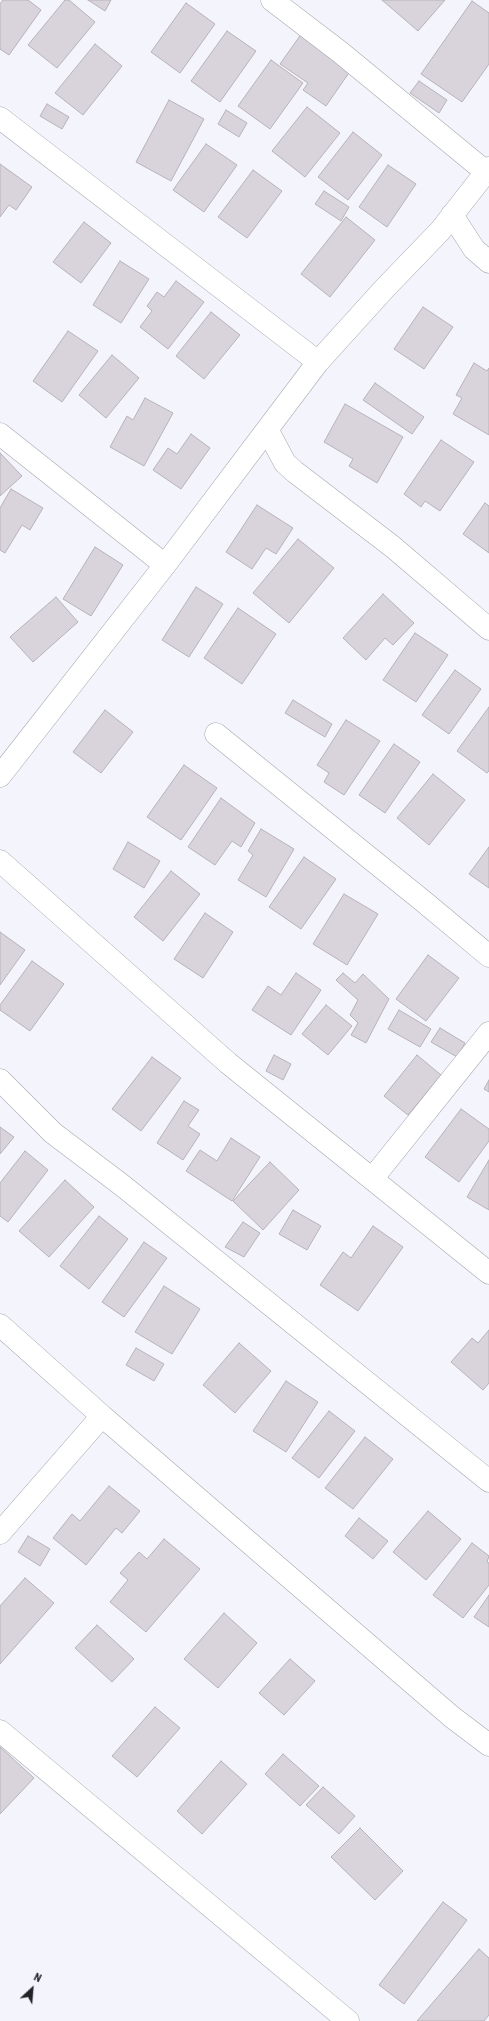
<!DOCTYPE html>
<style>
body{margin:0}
#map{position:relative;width:489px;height:2021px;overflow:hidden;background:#f4f4fd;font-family:"Roboto Condensed",sans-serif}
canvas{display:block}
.north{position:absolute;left:12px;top:1969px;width:40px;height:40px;-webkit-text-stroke:3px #f4f4fd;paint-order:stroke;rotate:26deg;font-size:11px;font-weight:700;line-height:16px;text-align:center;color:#232326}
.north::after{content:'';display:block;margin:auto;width:14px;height:18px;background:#232326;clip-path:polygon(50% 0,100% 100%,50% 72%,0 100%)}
</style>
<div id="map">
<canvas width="489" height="2021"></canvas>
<div class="north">N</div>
</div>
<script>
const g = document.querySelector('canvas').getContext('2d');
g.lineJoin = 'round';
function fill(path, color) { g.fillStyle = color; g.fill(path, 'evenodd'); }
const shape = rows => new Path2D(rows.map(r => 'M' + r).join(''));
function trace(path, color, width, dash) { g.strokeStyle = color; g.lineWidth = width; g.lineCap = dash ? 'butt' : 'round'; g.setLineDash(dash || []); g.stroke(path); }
const building = shape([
 [3,0,28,0,41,10,9,55,0,49,0,4,3,0],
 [65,0,69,0,95,22,57,68,28,45,65,0],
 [88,0,111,0,105,11,88,0],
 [382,0,445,0,418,31,382,0],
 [472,1,489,13,489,64,462,102,421,74,472,1],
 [186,3,215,24,180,73,151,52,186,3],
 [227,31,256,51,220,102,191,81,227,31],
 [302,33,353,67,326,106,303,90,308,83,280,64,302,33],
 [95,44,122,66,83,115,55,93,95,44],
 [271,60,303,83,270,129,238,106,271,60],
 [419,81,447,100,439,113,410,93,419,81],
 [169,100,204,119,171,181,136,162,169,100],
 [47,104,69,117,62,129,40,116,47,104],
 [307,107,340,133,305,177,272,151,307,107],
 [226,110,247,123,239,137,218,124,226,110],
 [353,132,382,155,348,200,318,177,353,132],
 [206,144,237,165,204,212,173,190,206,144],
 [0,164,32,187,16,210,9,205,0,217,0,164],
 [388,165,416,184,387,227,359,207,388,165],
 [253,170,282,191,247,238,218,217,253,170],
 [324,191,349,207,341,221,315,204,324,191],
 [346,217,375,240,330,297,301,274,346,217],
 [84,222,111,243,81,283,53,262,84,222],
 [120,261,149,279,121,323,93,305,120,261],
 [176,281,204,302,168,349,140,327,152,311,147,306,157,292,164,297,176,281],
 [423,307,453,327,424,369,394,349,423,307],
 [211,312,240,335,204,379,176,356,211,312],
 [68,331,98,351,62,402,33,381,68,331],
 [112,355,139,378,106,418,79,395,112,355],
 [474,363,487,371,489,368,489,435,453,414,462,398,456,395,474,363],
 [375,383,424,417,412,434,363,400,375,383],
 [145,398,173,413,144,466,110,447,127,416,133,420,145,398],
 [345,404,403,437,377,483,349,466,353,459,324,442,345,404],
 [191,434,210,448,181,489,153,470,168,448,177,454,191,434],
 [441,440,474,462,440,511,425,501,421,507,404,494,441,440],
 [0,453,22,476,0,496,0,453],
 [11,489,43,508,30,530,22,525,5,553,0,550,0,508,11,489],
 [485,503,489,506,489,553,463,534,485,503],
 [257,505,293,528,276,554,266,548,252,569,226,552,257,505],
 [298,539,334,568,289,623,253,593,298,539],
 [95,547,123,565,91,616,63,599,95,547],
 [196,587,223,604,189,657,162,640,196,587],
 [383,594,414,623,393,645,385,638,366,660,343,638,383,594],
 [56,597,78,622,33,662,10,637,56,597],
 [238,608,276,634,242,684,204,658,238,608],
 [415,633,448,655,416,702,383,680,415,633],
 [455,670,481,689,449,734,422,715,455,670],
 [293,700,332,724,325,737,285,713,293,700],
 [489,707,489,771,487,773,457,751,489,707],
 [105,710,133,732,101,773,73,752,105,710],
 [346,720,380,741,344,795,324,782,329,773,317,765,346,720],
 [394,744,420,762,385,813,359,795,394,744],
 [184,765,217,788,181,840,147,817,184,765],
 [433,774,465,800,429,845,397,818,433,774],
 [221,798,255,823,241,847,232,841,215,865,188,847,221,798],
 [261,829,294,849,266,897,238,880,253,855,248,851,261,829],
 [128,842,160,861,144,888,113,869,128,842],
 [489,847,489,888,469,874,489,847],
 [304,857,336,879,301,929,269,907,304,857],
 [171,871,200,894,163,941,134,917,171,871],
 [344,894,378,914,347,965,313,944,344,894],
 [205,913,233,932,203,978,174,959,205,913],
 [0,932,25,950,0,985,0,932],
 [428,955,459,978,426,1021,396,999,428,955],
 [32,961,64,984,30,1031,0,1010,0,1005,32,961],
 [296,973,321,990,291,1035,252,1010,268,986,281,995,296,973],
 [343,973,355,983,363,974,389,999,366,1043,351,1035,358,1023,350,1015,358,1000,336,980,343,973],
 [326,1005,352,1026,328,1055,302,1034,326,1005],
 [399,1010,431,1029,420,1047,388,1029,399,1010],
 [440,1028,465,1043,457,1057,431,1042,440,1028],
 [274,1055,291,1064,283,1080,266,1071,274,1055],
 [417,1055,441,1075,408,1115,384,1096,417,1055],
 [152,1057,181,1078,141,1131,112,1109,152,1057],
 [489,1080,489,1092,484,1089,489,1080],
 [184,1101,199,1110,188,1126,200,1134,183,1160,157,1143,184,1101],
 [461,1109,489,1129,489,1141,459,1182,425,1157,461,1109],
 [0,1127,14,1137,0,1154,0,1127],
 [231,1138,260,1157,232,1201,186,1171,200,1150,217,1161,231,1138],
 [25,1151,48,1170,8,1222,0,1216,0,1183,25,1151],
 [489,1160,489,1210,467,1197,489,1160],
 [270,1162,299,1190,263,1230,233,1201,270,1162],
 [65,1180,94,1207,49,1257,19,1231,65,1180],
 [293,1210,321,1226,307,1250,279,1234,293,1210],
 [99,1216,128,1239,89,1289,60,1266,99,1216],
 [243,1222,260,1233,244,1257,225,1247,243,1222],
 [373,1226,403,1247,358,1311,320,1285,343,1252,351,1258,373,1226],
 [144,1242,167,1258,124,1317,102,1302,144,1242],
 [164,1286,200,1309,172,1354,135,1332,164,1286],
 [489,1330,489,1383,483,1390,451,1362,472,1338,478,1343,489,1330],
 [239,1343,271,1371,235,1413,203,1385,239,1343],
 [136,1348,164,1364,154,1381,126,1365,136,1348],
 [286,1381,318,1402,286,1452,253,1431,286,1381],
 [329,1411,355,1431,319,1478,292,1458,329,1411],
 [365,1437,393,1459,353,1509,325,1488,365,1437],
 [109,1486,140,1511,122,1533,116,1528,86,1565,53,1538,72,1514,80,1521,109,1486],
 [428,1511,461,1539,426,1580,393,1552,428,1511],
 [359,1518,388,1541,373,1559,345,1536,359,1518],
 [28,1536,50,1549,40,1566,18,1552,28,1536],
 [164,1539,200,1569,146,1632,110,1602,128,1580,120,1573,139,1552,147,1559,164,1539],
 [472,1543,489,1556,487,1562,489,1563,489,1585,463,1618,433,1595,472,1543],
 [25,1578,54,1603,0,1664,0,1606,25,1578],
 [489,1595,489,1627,474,1617,489,1595],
 [224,1613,257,1643,218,1688,184,1659,224,1613],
 [97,1625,134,1659,112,1682,75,1648,97,1625],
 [290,1659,315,1681,284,1715,259,1693,290,1659],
 [155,1707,180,1728,137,1777,112,1756,155,1707],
 [0,1747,34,1778,0,1814,0,1747],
 [283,1754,319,1786,300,1806,265,1774,283,1754],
 [221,1761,247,1784,202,1834,177,1811,221,1761],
 [323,1787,355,1816,339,1834,306,1805,323,1787],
 [360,1828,403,1871,375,1900,331,1857,360,1828],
 [443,1902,467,1920,404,2004,379,1985,443,1902],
 [479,1949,489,1958,489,2015,484,2021,417,2021,479,1949]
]);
fill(building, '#d9d4db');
trace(building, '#b7b2b9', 1);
const street = shape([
 [272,0,340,52,486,172],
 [0,118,318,362],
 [452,215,474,249,489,262],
 [268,431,285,463,295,472,393,547,489,629],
 [0,434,165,565],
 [216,734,423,901,489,956],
 [0,776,165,565,318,362,385,288,440,231,489,168],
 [0,861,228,1063,489,1273],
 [0,1080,53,1133,123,1186,489,1481],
 [372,1179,489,1033],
 [0,1325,102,1416,0,1533],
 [102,1416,452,1717,489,1745],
 [0,1731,348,2021]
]);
trace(street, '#a6a6ae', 23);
trace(street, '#fff', 22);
</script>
